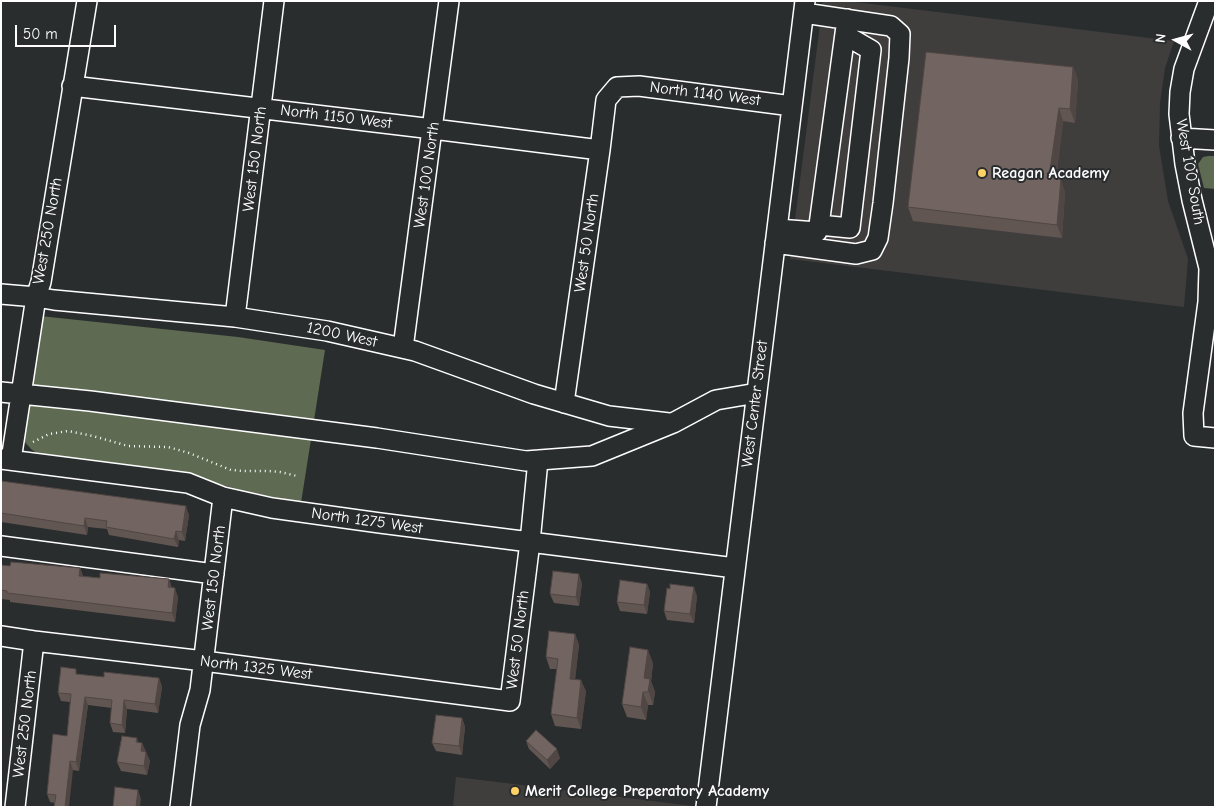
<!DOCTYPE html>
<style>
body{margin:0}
#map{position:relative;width:1216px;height:808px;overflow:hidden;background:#2a2d2e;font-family:"Comic Neue",sans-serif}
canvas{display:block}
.frame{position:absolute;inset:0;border:2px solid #fff;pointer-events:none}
.north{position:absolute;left:1151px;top:15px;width:50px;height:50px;-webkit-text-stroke:4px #2a2d2e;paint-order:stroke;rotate:277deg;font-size:14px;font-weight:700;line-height:20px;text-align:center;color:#fff}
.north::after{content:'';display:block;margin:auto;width:18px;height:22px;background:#fff;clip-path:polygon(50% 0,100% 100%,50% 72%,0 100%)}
.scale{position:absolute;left:15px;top:25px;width:101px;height:22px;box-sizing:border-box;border:2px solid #fff;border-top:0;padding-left:6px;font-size:15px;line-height:18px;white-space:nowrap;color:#fff;-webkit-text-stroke:4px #2a2d2e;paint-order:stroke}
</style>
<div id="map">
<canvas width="1216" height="808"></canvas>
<div class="frame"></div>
<div class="north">N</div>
<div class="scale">50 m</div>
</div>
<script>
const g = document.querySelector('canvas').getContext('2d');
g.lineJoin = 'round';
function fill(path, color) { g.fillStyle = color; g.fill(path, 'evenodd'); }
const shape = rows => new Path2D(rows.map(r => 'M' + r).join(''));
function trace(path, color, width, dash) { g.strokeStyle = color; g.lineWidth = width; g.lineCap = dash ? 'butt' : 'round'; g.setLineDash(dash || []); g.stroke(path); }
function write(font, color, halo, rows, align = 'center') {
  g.font = font + ' "Comic Neue",sans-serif'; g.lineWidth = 4; g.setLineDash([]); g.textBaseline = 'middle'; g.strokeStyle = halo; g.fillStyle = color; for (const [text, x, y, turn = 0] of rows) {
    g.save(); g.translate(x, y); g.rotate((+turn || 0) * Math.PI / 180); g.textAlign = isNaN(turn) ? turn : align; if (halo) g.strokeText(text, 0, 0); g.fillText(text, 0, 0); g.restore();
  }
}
fill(shape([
 [823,1,847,1,1174,41,1165,68,1160,103,1159,146,1168,201,1188,259,1184,307,790,259],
 [456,777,693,806,693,807,453,807]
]), '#403e3d');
fill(shape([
 [1208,156,1215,156,1215,189,1204,188,1198,164,1203,157],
 [40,316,238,337,325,350,301,503,245,491,189,476,39,455,31,449,23,440]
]), '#5e6a51');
const minor = shape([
 [1209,1,1184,69,1180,92,1179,114,1185,164,1192,200,1209,268,1208,302,1193,413,1194,436,1215,438],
 [72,86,433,129,600,150],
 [1181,138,1215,140],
 [819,225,850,228,871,50,845,35],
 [777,229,817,232,819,225,847,19],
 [775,243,856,254,872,250,878,238,883,203,899,58,900,34,891,26,804,13],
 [1,294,36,297,54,300,235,317,327,331,415,351,534,394,609,416,669,423],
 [235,317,274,1],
 [403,348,449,1],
 [1,392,90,401,377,438,526,461,592,456,673,423,716,400,757,393],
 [564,403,600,150,606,100,617,87,639,86,792,106],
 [1,459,188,483,223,497,272,508,380,523,735,568],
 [11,460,36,297,41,282,87,1],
 [1,546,214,574],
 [1,636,34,641,204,661,510,701,530,542,538,460],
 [15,807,34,641],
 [180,807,190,725,200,690,223,497],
 [706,807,805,1]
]);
trace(minor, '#fff', 22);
trace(shape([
 [33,442,49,434,68,431,93,436,128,446,168,447,189,453,231,470,244,471,269,471,280,472,297,476]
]), '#fff', 2.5, [1, 4]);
trace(minor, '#2a2d2e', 19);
fill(shape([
 [1073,67,1078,80,1075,123,1063,121,1056,178,1065,192,1062,238,913,221,908,207],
 [1,481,189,515,185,541,179,540,178,547,109,535,107,529,88,527,87,535,1,522],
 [1,565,10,566,80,568,83,576,100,578,169,579,172,588,178,597,175,622,10,602,10,600,1,599],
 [582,583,579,606,554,603,550,594],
 [647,584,650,592,647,614,620,611,617,602],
 [697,596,694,623,667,620,664,611],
 [575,634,579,645,575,679,586,691,581,729,555,726,551,714,557,669,550,669,546,657],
 [653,663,651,681,655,692,653,705,648,705,646,720,627,717,622,704],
 [78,674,104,677,159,678,162,687,158,713,127,709,125,733,113,732,110,723,112,708,88,705,79,771,73,770,55,803,50,802,47,794,67,736,70,702,61,701,58,693],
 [462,718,465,727,462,755,436,751,432,743],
 [137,738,138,743,142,743,150,761,147,775,121,771,117,762],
 [526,741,560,758,550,769,529,749]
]), '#625653');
fill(shape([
 [1073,67,1078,80,1075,123,1070,109],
 [1059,108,1063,121,1054,190,1049,177],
 [1061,179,1065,192,1062,238,1057,225],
 [186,506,189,515,185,541,182,532],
 [85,518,88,527,87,535,84,526],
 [176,531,179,540,178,547,174,539],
 [80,568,83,577,79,576],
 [579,574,582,583,579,606,576,597],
 [169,579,172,588,168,587],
 [647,584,650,592,647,614,644,605],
 [694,587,697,596,694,623,690,614],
 [175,588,178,597,175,622,172,613],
 [575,634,579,645,574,690,570,679],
 [648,650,653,663,651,681,655,692,653,705,644,678],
 [159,678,162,687,158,713,155,704],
 [581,680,586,691,581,729,577,718],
 [643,692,648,705,646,720,641,707],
 [85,697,88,705,79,771,76,762],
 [124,700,127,709,125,733,122,725],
 [462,718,465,727,462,755,459,746],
 [142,743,146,752,141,751],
 [557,749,560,758,550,769,547,760],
 [146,752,150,761,147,775,144,766],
 [70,761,73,770,69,807,65,807],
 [138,790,141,799,140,807,136,807]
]), '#504644');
const building = shape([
 [926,52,1073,67,1070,109,1059,108,1049,177,1061,179,1057,225,908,207,926,52],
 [1,481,186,506,182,532,176,531,174,539,106,527,107,521,85,518,84,526,1,513,1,481],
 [11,562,80,568,79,576,100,578,100,573,169,579,168,587,175,588,172,613,7,593,7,591,1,590,1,565,10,566,11,562],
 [553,571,579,574,576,597,550,594,553,571],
 [620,580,647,584,644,605,617,602,620,580],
 [670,584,694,587,690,614,664,611,667,588,670,589,670,584],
 [549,631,575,634,570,679,581,680,577,718,551,714,558,659,546,657,549,631],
 [630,647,648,650,644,678,650,679,648,692,643,692,641,707,622,704,630,647],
 [61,667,76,669,76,674,104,677,104,672,159,678,155,704,124,700,122,725,110,723,112,700,85,697,76,762,70,761,65,807,54,807,56,795,47,794,53,734,67,736,71,694,58,693,61,667],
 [436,715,462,718,459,746,432,743,436,715],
 [536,730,557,749,547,760,526,741,536,730],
 [122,736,137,738,136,742,142,743,141,751,146,752,144,766,117,762,122,736],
 [115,787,138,790,136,807,113,807,115,787]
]);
fill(building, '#726461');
trace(building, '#504644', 1);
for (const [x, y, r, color] of [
 [982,173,5,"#ffd166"],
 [515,791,5,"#ffd166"]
]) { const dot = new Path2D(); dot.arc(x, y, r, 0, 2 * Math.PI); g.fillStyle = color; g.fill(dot); trace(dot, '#2a2d2e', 2); }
write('16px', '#fff', '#2a2d2e', [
 ["North 1140 West",705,94,7],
 ["North 1150 West",336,117,7],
 ["West 150 North",255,159,-83],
 ["West 100 South",1190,172,80],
 ["West 100 North",427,175,-82],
 ["West 250 North",48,231,-80],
 ["West 50 North",587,243,-82],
 ["1200 West",342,335,12],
 ["West Center Street",755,404,-83],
 ["North 1275 West",367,521,8],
 ["West 150 North",214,578,-83],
 ["West 50 North",518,640,-83],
 ["North 1325 West",256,668,7],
 ["West 250 North",25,724,-83]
]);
write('bold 16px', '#fff', '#2a2d2e', [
 ["Reagan Academy",992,173],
 ["Merit College Preperatory Academy",525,791]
], 'left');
</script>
